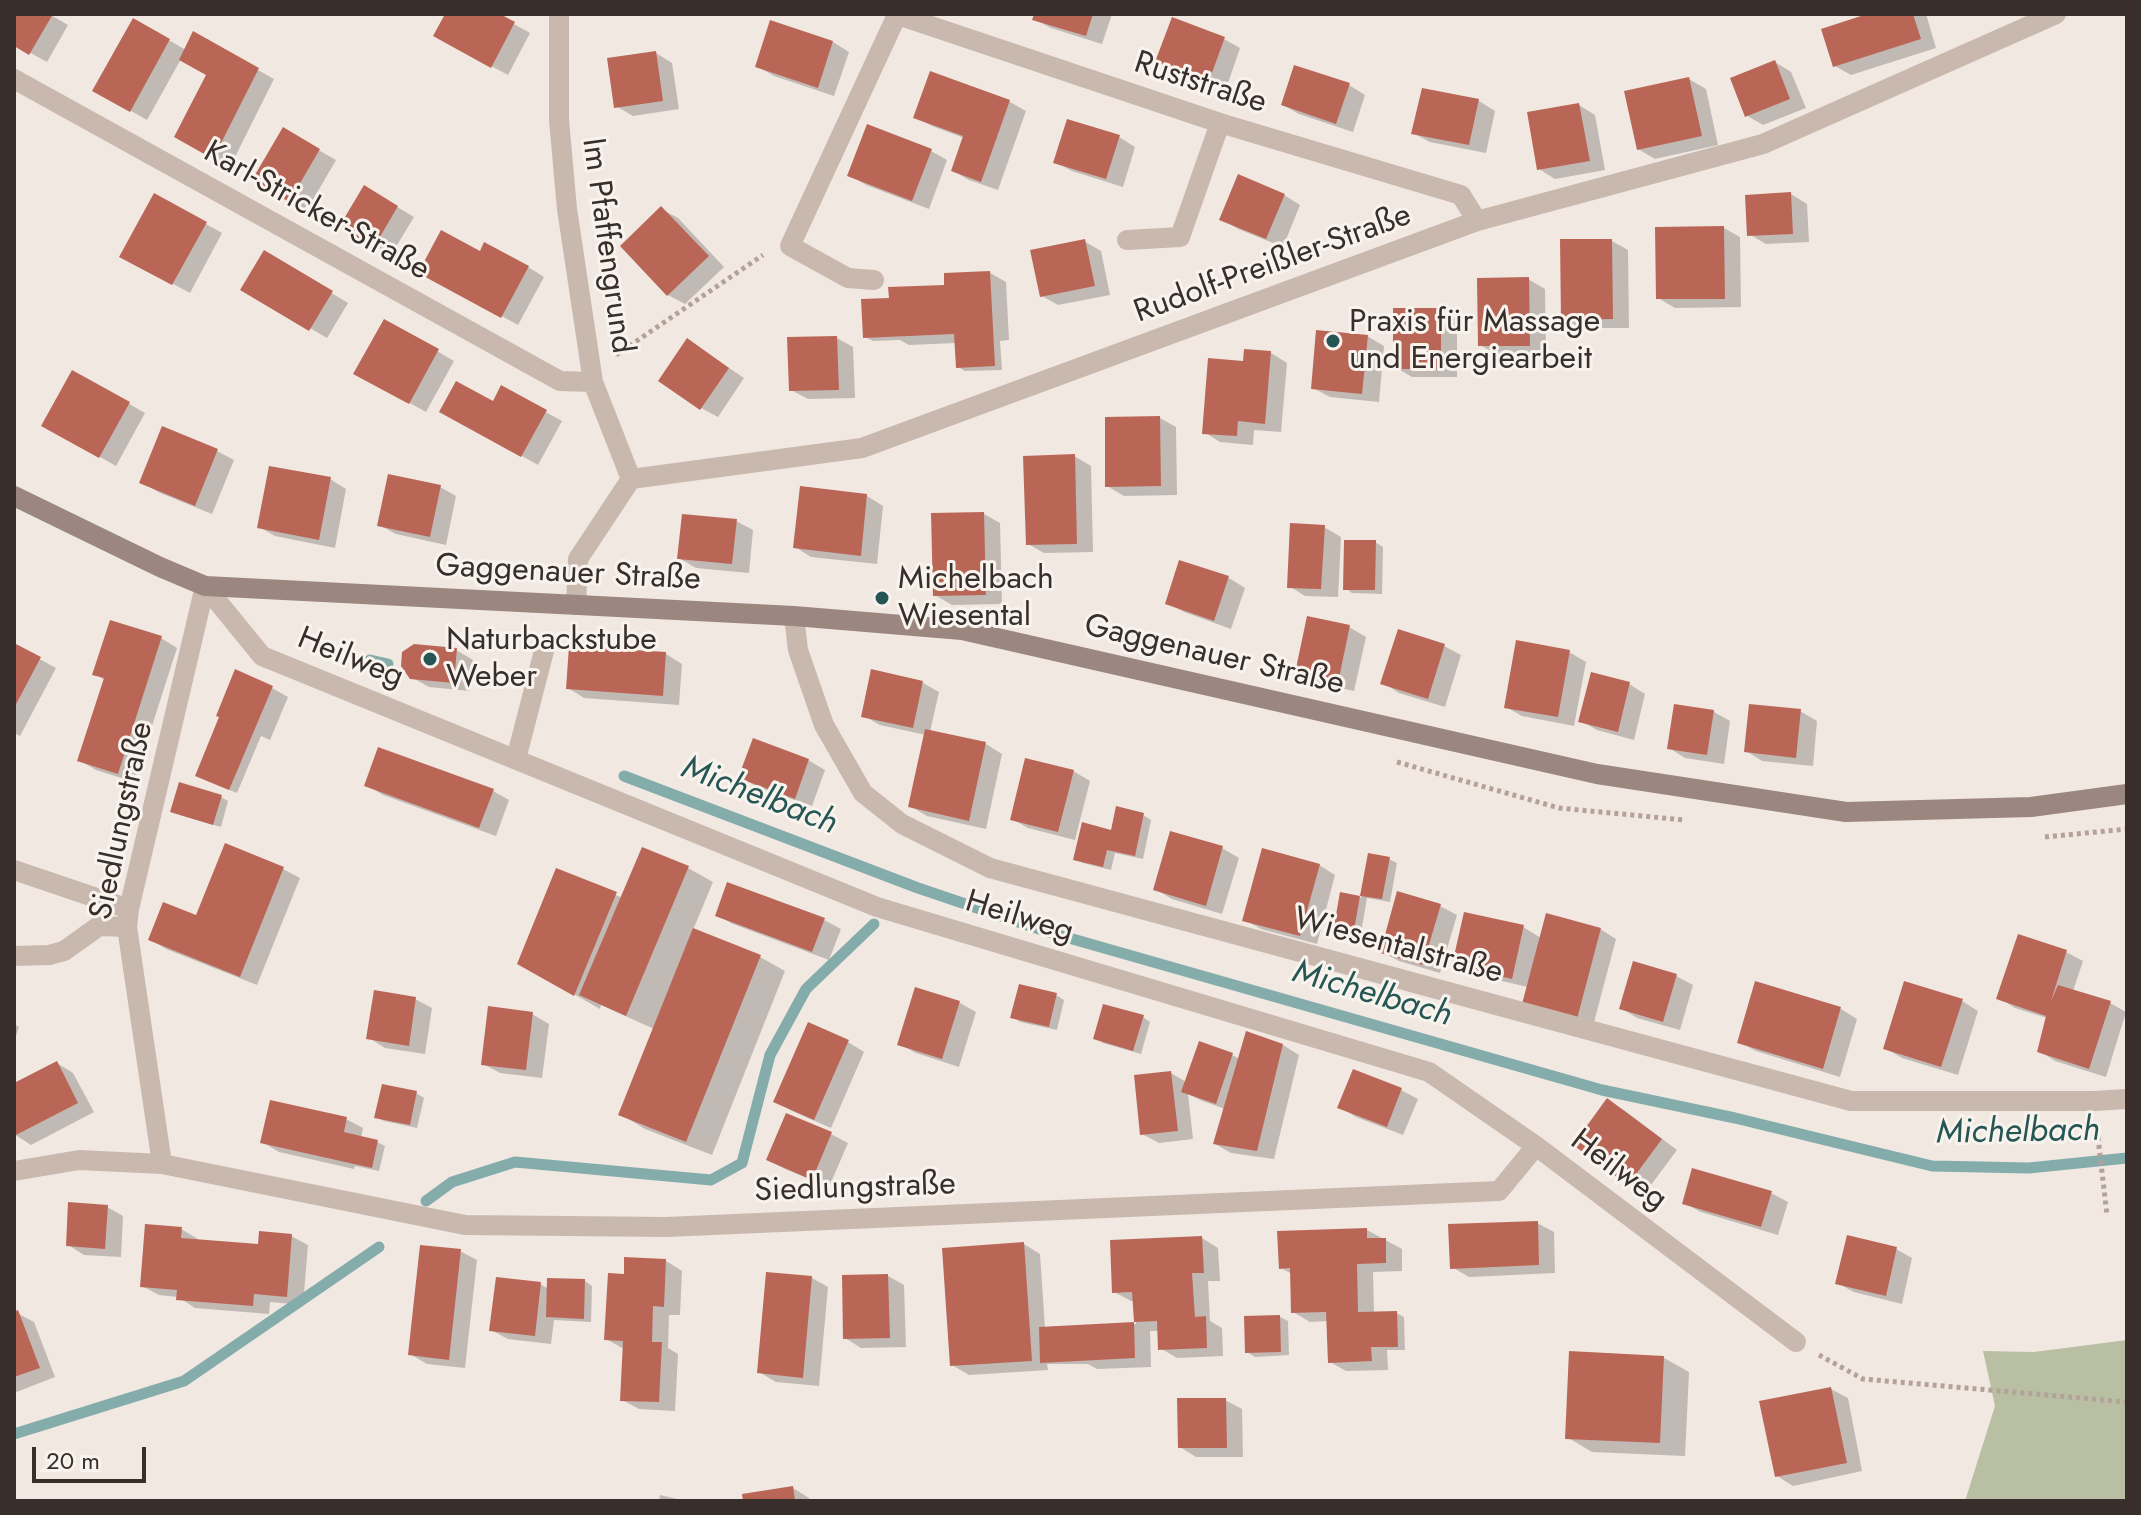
<!DOCTYPE html>
<meta charset="utf-8">
<style>
body{margin:0}
#map{position:relative;width:2141px;height:1515px;overflow:hidden;background:#f1e8e2;font-family:Jost,sans-serif}
canvas{display:block}
.frame{position:absolute;inset:0;border:16px solid #382f2c;pointer-events:none}
.scale{position:absolute;left:32px;top:1447px;width:114px;height:36px;box-sizing:border-box;border:4px solid #382f2c;border-top:0;padding-left:10px;font-size:24px;line-height:28px;white-space:nowrap;color:#382f2c;-webkit-text-stroke:6px #f9f3ee;paint-order:stroke}
</style>
<div id="map">
<canvas width="2141" height="1515"></canvas>
<div class="frame"></div>
<div class="scale">20 m</div>
</div>
<script>
const g = document.querySelector('canvas').getContext('2d');
g.lineJoin = 'round';
function fill(path, color) { g.fillStyle = color; g.fill(path, 'evenodd'); }
const shape = rows => new Path2D(rows.map(r => 'M' + r).join(''));
function trace(path, color, width, dash) { g.strokeStyle = color; g.lineWidth = width; g.lineCap = dash ? 'butt' : 'round'; g.setLineDash(dash || []); g.stroke(path); }
function write(font, color, halo, rows, align = 'center') {
  g.font = font + ' Jost,sans-serif'; g.lineWidth = 6; g.setLineDash([]); g.textBaseline = 'middle'; g.strokeStyle = halo; g.fillStyle = color; for (const [text, x, y, turn = 0] of rows) {
    g.save(); g.translate(x, y); g.rotate((+turn || 0) * Math.PI / 180); g.textAlign = isNaN(turn) ? turn : align; if (halo) g.strokeText(text, 0, 0); g.fillText(text, 0, 0); g.restore();
  }
}
fill(shape([
 [2127,1340,2127,1501,1965,1501,1995,1406,1983,1351,2034,1352]
]), '#b8bfa3');
fill(shape([
 [14,14,49,14,68,25,47,62,14,44],
 [447,14,496,14,530,33,508,75,452,45],
 [1036,14,1112,14,1102,44,1051,28,1034,19],
 [1874,14,1926,14,1936,48,1851,75,1835,66],
 [134,20,186,50,194,34,274,79,230,167,177,137,208,74,181,59,147,120,94,90],
 [772,22,833,42,849,52,834,96,774,76,757,66],
 [1224,39,1240,48,1226,89,1174,70,1158,61],
 [656,53,672,63,679,109,633,116,616,106],
 [1775,62,1791,72,1806,108,1763,125,1746,115],
 [931,73,1010,102,1026,111,998,190,969,180,953,171,964,138,932,126,915,117],
 [1689,79,1706,89,1718,145,1655,159,1638,149],
 [1349,85,1365,95,1353,132,1299,114,1283,105],
 [1423,90,1479,101,1495,111,1486,153,1430,142,1413,133],
 [1579,105,1595,115,1605,170,1555,179,1539,169],
 [283,130,336,160,307,210,254,179],
 [1119,137,1135,147,1123,187,1072,171,1055,162],
 [931,151,947,160,929,209,866,185,849,175],
 [365,188,414,217,391,255,342,226],
 [1791,194,1807,204,1809,242,1766,244,1749,234],
 [154,195,222,233,190,293,138,265],
 [1284,195,1300,205,1283,247,1238,229,1222,219],
 [661,209,678,218,724,267,685,304,668,295],
 [1724,228,1740,237,1741,307,1675,308,1658,298],
 [1084,241,1101,251,1110,295,1058,305,1042,296],
 [1612,241,1628,250,1629,328,1580,328,1563,318],
 [265,253,348,303,327,338,243,289],
 [481,253,528,267,544,277,518,325,421,272],
 [990,273,1006,282,1009,340,1000,341,1002,370,965,371,958,367,956,343,909,345,900,340,873,341,865,337,946,286],
 [1528,279,1545,289,1546,354,1496,354,1480,345],
 [1440,310,1457,319,1457,377,1412,377,1395,367],
 [385,321,454,361,426,412,356,373],
 [1367,336,1384,346,1379,402,1330,397,1313,388],
 [837,338,853,347,855,398,808,399,791,390],
 [704,351,744,378,718,417,701,408],
 [1271,353,1287,363,1281,432,1254,430,1253,445,1220,442,1204,432,1245,363],
 [73,372,145,413,116,466,44,425],
 [502,388,562,421,538,465,442,411,493,404],
 [1160,418,1176,427,1177,495,1124,496,1107,486],
 [163,429,217,451,234,460,212,514,158,492,142,482],
 [1074,456,1091,466,1093,552,1044,553,1028,544],
 [330,479,346,489,335,548,275,536,259,527],
 [440,487,456,496,446,545,396,534,379,525],
 [867,496,883,506,877,564,811,557,795,547],
 [984,514,1000,523,1002,604,952,605,935,595],
 [736,521,753,530,749,573,696,568,679,558],
 [1324,527,1341,537,1338,597,1305,596,1289,586],
 [1375,542,1383,547,1382,594,1352,593,1345,588],
 [1180,562,1229,578,1245,588,1231,629,1184,612,1167,603],
 [1349,627,1366,637,1354,691,1314,682,1297,672],
 [161,638,177,648,134,782,96,770,79,760,105,680,94,674],
 [14,645,56,668,20,736,14,733],
 [1444,646,1461,655,1445,707,1399,693,1383,683],
 [456,650,473,660,470,691,429,687,411,677],
 [1569,652,1586,662,1574,726,1522,716,1506,707],
 [666,654,682,664,679,705,584,698,568,688],
 [923,683,939,692,930,732,986,744,1002,754,986,829,927,816,910,806,926,735,880,725,864,716],
 [1629,684,1645,694,1634,740,1597,730,1581,721],
 [272,688,288,697,270,740,261,736,237,793,205,780],
 [1676,706,1714,712,1730,721,1724,764,1685,758,1669,748],
 [1800,711,1817,721,1813,766,1762,761,1746,751],
 [808,760,825,770,812,806,757,787,741,777],
 [1073,771,1090,781,1075,840,1028,828,1012,819],
 [367,785,493,791,509,800,496,836,383,795],
 [221,797,228,801,221,827,180,815,173,811],
 [1143,815,1151,820,1143,859,1115,853,1111,870,1083,863,1075,859,1113,832],
 [226,846,283,869,300,878,257,985,166,949,150,939,197,918],
 [1222,848,1239,858,1222,914,1172,899,1155,889],
 [643,849,688,868,713,882,693,930,760,957,785,971,712,1155,645,1129,620,1114,654,1029,601,1005,600,1009,519,963,557,871,623,898],
 [1369,855,1389,859,1397,863,1390,902,1367,898,1360,939,1343,935,1335,931,1342,894,1361,898],
 [1319,865,1335,875,1317,944,1261,929,1245,920],
 [1440,906,1457,915,1440,973,1399,961,1382,952],
 [717,915,824,920,841,929,829,960,733,924],
 [1523,927,1541,938,1600,929,1616,939,1593,1026,1528,987,1493,979,1484,973,1461,968,1454,964],
 [2019,936,2066,952,2083,961,2073,991,2110,1003,2126,1012,2106,1077,2055,1061,2039,1051,2047,1018,2015,1008,1999,998],
 [1676,976,1693,985,1680,1030,1637,1018,1621,1008],
 [1756,984,1841,1009,1857,1019,1840,1077,1756,1051,1739,1042],
 [916,989,960,1003,976,1012,959,1067,916,1053,900,1044],
 [1056,995,1064,1000,1057,1030,1020,1022,1013,1017],
 [415,999,432,1008,425,1054,385,1048,369,1038],
 [1962,1001,1978,1011,1958,1075,1902,1058,1885,1048],
 [532,1014,549,1024,542,1078,500,1073,483,1064],
 [1143,1017,1150,1022,1141,1054,1103,1043,1095,1038],
 [14,1024,19,1027,14,1042],
 [848,1042,864,1052,831,1128,792,1111,775,1101],
 [1283,1045,1299,1055,1274,1159,1231,1153,1215,1144,1225,1109,1200,1100,1188,1094,1193,1139,1159,1143,1142,1134,1171,1073,1186,1082,1232,1055,1240,1059],
 [57,1063,73,1073,94,1112,31,1145,14,1134,14,1085],
 [1401,1090,1418,1099,1403,1135,1356,1117,1340,1107],
 [416,1093,424,1098,417,1128,384,1121,377,1117],
 [1608,1101,1624,1110,1677,1150,1645,1193,1629,1183],
 [346,1119,363,1128,361,1138,377,1142,385,1146,379,1171,355,1166,354,1169,279,1152,262,1142],
 [831,1134,848,1143,829,1187,785,1169,768,1160],
 [1771,1193,1788,1202,1778,1235,1701,1212,1684,1203],
 [107,1207,123,1216,121,1257,84,1255,68,1245],
 [1537,1223,1554,1232,1555,1273,1469,1277,1452,1267],
 [181,1229,198,1239,197,1242,259,1247,291,1236,308,1245,303,1305,270,1302,269,1314,195,1308,178,1297,159,1295,142,1286],
 [1367,1230,1402,1249,1402,1271,1373,1272,1374,1314,1396,1313,1404,1317,1405,1350,1387,1350,1388,1370,1346,1371,1330,1362,1328,1321,1310,1322,1293,1312,1292,1274,1281,1268],
 [1202,1238,1218,1248,1220,1281,1208,1281,1210,1321,1222,1328,1223,1356,1177,1358,1160,1348,1160,1331,1150,1331,1151,1367,1097,1369,1088,1364,1047,1364,1048,1370,969,1375,952,1365,1024,1244,1040,1254,1045,1328,1136,1324,1135,1301,1131,1301,1114,1292],
 [1896,1249,1912,1258,1902,1304,1854,1292,1837,1283],
 [460,1251,477,1260,465,1368,427,1364,410,1354],
 [666,1261,682,1271,680,1315,669,1315,668,1348,678,1354,675,1411,639,1409,622,1400,624,1349,606,1339,626,1276],
 [888,1276,904,1285,906,1347,861,1348,845,1338],
 [812,1278,828,1287,819,1386,776,1382,759,1372],
 [585,1281,592,1286,591,1322,554,1320,551,1344,508,1339,491,1330,540,1284,549,1289],
 [17,1313,34,1322,55,1377,14,1393,14,1314],
 [1280,1317,1288,1321,1289,1355,1255,1357,1247,1352],
 [1664,1358,1689,1372,1685,1456,1592,1452,1567,1437],
 [1831,1389,1848,1398,1862,1471,1793,1486,1777,1476],
 [1225,1400,1242,1409,1243,1457,1196,1457,1180,1447],
 [793,1488,809,1498,810,1501,745,1501],
 [660,1495,686,1501,659,1501]
]), '#0003');
trace(shape([
 [370,660,388,664],
 [624,776,918,888,1048,932,1602,1090,1735,1118,1932,1166,2029,1168,2127,1158],
 [426,1201,452,1182,515,1162,711,1180,742,1163,770,1055,806,989,874,924],
 [14,1434,184,1381,379,1247]
]), '#83acaa', 11);
fill(shape([
 [14,14,53,14,29,55,14,46],
 [445,14,500,14,515,22,491,68,433,36],
 [1034,14,1093,14,1086,36,1032,20],
 [1867,14,1913,14,1921,39,1833,67,1821,29],
 [1172,17,1225,37,1209,81,1155,62],
 [133,18,170,39,130,112,92,91],
 [770,20,833,41,818,88,755,67],
 [193,31,259,68,213,159,174,137,206,75,179,60],
 [656,51,663,101,614,108,607,58],
 [1775,60,1790,99,1745,117,1730,78],
 [1294,65,1350,83,1336,124,1281,105],
 [930,71,1010,100,981,182,951,171,963,136,913,118],
 [1689,77,1702,136,1637,150,1624,91],
 [1422,88,1479,99,1469,145,1411,134],
 [1579,103,1590,161,1537,170,1527,112],
 [1067,119,1120,135,1106,179,1053,163],
 [867,124,932,149,912,201,847,176],
 [283,127,320,149,289,202,252,180],
 [1238,174,1285,194,1266,239,1219,220],
 [364,185,398,206,374,247,339,227],
 [1791,192,1793,234,1747,236,1745,195],
 [154,193,207,222,172,285,119,257],
 [661,206,709,256,667,296,620,246],
 [1724,226,1725,299,1656,299,1655,227],
 [441,230,480,251,484,242,529,266,501,318,418,273],
 [1085,239,1095,286,1040,297,1030,250],
 [1560,239,1612,239,1613,319,1561,320],
 [264,250,333,291,309,331,240,290],
 [990,271,995,366,956,368,954,334,863,338,861,299,889,298,888,287,944,285,944,273],
 [1529,277,1530,346,1478,346,1477,278],
 [1393,308,1441,308,1441,369,1393,369],
 [384,319,439,349,409,404,353,374],
 [1316,330,1368,335,1362,394,1311,389],
 [837,336,839,390,789,391,787,337],
 [687,338,729,368,700,410,658,381],
 [1244,349,1271,351,1265,424,1238,421,1237,436,1202,434,1208,358,1243,361],
 [72,370,130,402,99,458,41,426],
 [456,381,493,401,501,385,547,410,521,457,439,412],
 [1160,416,1161,486,1105,487,1105,417],
 [162,426,218,449,195,506,139,483],
 [1075,454,1077,544,1026,545,1023,456],
 [269,466,331,477,319,540,257,528],
 [388,474,441,485,430,537,377,526],
 [800,486,867,494,861,556,793,548],
 [984,512,986,595,933,596,931,513],
 [682,514,737,519,732,564,677,559],
 [1290,523,1325,525,1321,589,1287,588],
 [1344,540,1376,540,1375,590,1343,590],
 [1179,560,1229,576,1214,621,1165,604],
 [1307,616,1350,625,1338,683,1295,673],
 [110,620,162,636,118,774,77,761,104,678,92,675],
 [1398,629,1445,644,1428,699,1380,684],
 [1516,640,1570,650,1558,717,1504,708],
 [14,643,41,657,14,708],
 [414,644,457,648,454,683,410,679,401,666,402,652],
 [569,646,666,652,663,696,566,689],
 [235,669,273,686,229,790,195,776,219,717,216,716],
 [871,669,923,681,913,728,861,717],
 [1591,672,1630,682,1618,732,1578,722],
 [1674,704,1714,710,1707,755,1667,749],
 [1749,704,1801,709,1796,758,1744,752],
 [925,729,986,742,969,821,908,807],
 [753,738,809,759,795,799,738,778],
 [378,747,494,789,479,828,364,786],
 [1025,758,1074,770,1058,832,1010,820],
 [179,782,222,795,213,825,170,812],
 [1116,806,1144,813,1135,856,1107,850,1103,867,1073,860,1082,822,1111,830],
 [1170,831,1223,846,1206,906,1153,890],
 [225,843,284,867,240,977,148,940,163,902,196,915],
 [642,847,689,866,626,1016,579,995],
 [1262,848,1320,864,1300,936,1242,921],
 [1368,853,1390,857,1382,899,1360,896,1353,936,1333,932,1340,892,1360,896],
 [556,868,617,892,574,996,517,964],
 [727,882,825,918,812,952,715,916],
 [1397,891,1441,904,1423,965,1380,953],
 [1464,912,1524,925,1512,979,1452,965],
 [1546,913,1601,928,1577,1019,1522,1004],
 [693,928,761,955,686,1142,618,1115],
 [2018,934,2067,950,2051,1001,2058,985,2111,1001,2089,1069,2037,1052,2046,1016,1996,999],
 [1633,961,1677,974,1663,1022,1619,1009],
 [1755,981,1841,1007,1823,1069,1737,1043],
 [1904,981,1963,999,1941,1067,1883,1049],
 [1019,984,1057,993,1049,1027,1010,1018],
 [915,987,960,1001,942,1059,897,1045],
 [374,990,416,997,409,1046,366,1039],
 [1103,1004,1144,1015,1133,1051,1093,1039],
 [488,1006,533,1012,526,1070,481,1065],
 [808,1022,849,1040,814,1120,773,1102],
 [1246,1031,1283,1044,1257,1151,1213,1144],
 [1199,1041,1233,1053,1216,1104,1181,1092],
 [57,1061,78,1103,14,1136,14,1083],
 [1353,1069,1402,1088,1387,1127,1337,1108],
 [1171,1071,1178,1131,1140,1135,1134,1075],
 [382,1084,417,1091,410,1125,374,1118],
 [1607,1098,1662,1139,1628,1185,1573,1145],
 [270,1100,347,1117,344,1132,378,1140,372,1168,260,1143],
 [786,1113,832,1132,812,1180,766,1160],
 [1692,1168,1772,1191,1761,1227,1682,1204],
 [68,1202,108,1205,105,1249,66,1246],
 [1538,1221,1539,1265,1450,1269,1448,1224],
 [145,1224,182,1227,181,1238,258,1244,259,1231,292,1234,287,1297,254,1294,253,1306,176,1300,177,1290,140,1287],
 [1367,1228,1367,1238,1386,1238,1386,1263,1357,1264,1358,1312,1397,1311,1398,1347,1371,1347,1372,1361,1328,1363,1326,1312,1291,1313,1290,1268,1279,1269,1277,1231],
 [1847,1235,1897,1247,1886,1296,1835,1284],
 [1202,1236,1204,1273,1192,1273,1195,1317,1206,1316,1207,1348,1158,1350,1157,1321,1134,1322,1132,1292,1112,1293,1110,1240],
 [1024,1242,1032,1361,950,1366,942,1248],
 [420,1245,461,1249,449,1360,408,1355],
 [624,1257,666,1259,664,1307,653,1306,652,1342,662,1342,659,1402,620,1401,623,1341,604,1340,608,1273,624,1274],
 [766,1272,812,1276,803,1378,757,1373],
 [888,1274,890,1338,843,1339,842,1275],
 [496,1277,541,1282,535,1336,489,1331],
 [547,1278,585,1279,584,1319,546,1317],
 [18,1310,40,1368,14,1377,14,1312],
 [1280,1315,1281,1352,1245,1353,1244,1316],
 [1134,1322,1135,1358,1040,1363,1039,1327],
 [1569,1351,1664,1356,1660,1443,1565,1439],
 [1831,1387,1847,1463,1775,1477,1759,1401],
 [1177,1398,1226,1398,1227,1448,1178,1448],
 [793,1486,795,1501,743,1501,742,1494]
]), '#ba6657');
trace(shape([
 [616,355,763,255],
 [1397,762,1559,808,1684,820],
 [2045,837,2127,829],
 [2097,1129,2107,1215],
 [1819,1355,1863,1379,2127,1402]
]), '#b4a299', 5, [4, 4]);
trace(shape([
 [1127,240,1180,237,1220,123],
 [874,280,848,278,790,246,897,15],
 [516,759,545,647],
 [14,870,129,909],
 [14,956,49,955,64,951,99,926,127,927]
]), '#c9b8ae', 20);
trace(shape([
 [559,14,559,120,567,209,593,382,631,479],
 [895,14,1220,123,1461,195,1477,221],
 [14,79,560,381,593,382],
 [205,586,262,656,877,907,1429,1072,1536,1146,1796,1342],
 [576,605,578,559,631,479,862,448,1477,221,1763,144,2056,14],
 [794,616,798,650,824,725,863,793,902,824,990,868,1851,1101,2094,1101,2127,1099],
 [162,1164,127,927,129,909,205,586],
 [14,1171,79,1160,162,1164,465,1225,666,1227,1499,1191,1536,1146]
]), '#c9b8ae', 20);
trace(shape([
 [14,496,160,567,205,586,794,616,962,630,1597,774,1846,812,2031,807,2127,794]
]), '#9c8780', 20);
for (const [x, y, r, color] of [
 [1333,341,8,"#255654"],
 [882,598,8,"#255654"],
 [430,659,8,"#255654"]
]) { const dot = new Path2D(); dot.arc(x, y, r, 0, 2 * Math.PI); g.fillStyle = color; g.fill(dot); trace(dot, '#f9f3ee', 3); }
write('32px', '#382f2c', '#f9f3ee', [
 ["Ruststraße",1200,84,18],
 ["Karl-Stricker-Straße",316,212,29],
 ["Im Pfaffengrund",606,246,82],
 ["Rudolf-Preißler-Straße",1273,265,-20],
 ["Gaggenauer Straße",568,574,3],
 ["Gaggenauer Straße",1214,656,13],
 ["Heilweg",350,659,22],
 ["Siedlungstraße",123,821,-78],
 ["Heilweg",1019,918,17],
 ["Wiesentalstraße",1398,947,15],
 ["Heilweg",1618,1171,37],
 ["Siedlungstraße",855,1189,-2]
]);
write('32px', '#382f2c', '#f9f3ee', [
 ["Praxis für Massage",1349,323],
 ["und Energiearbeit",1349,360],
 ["Michelbach",898,580],
 ["Wiesental",898,617],
 ["Naturbackstube",446,641],
 ["Weber",446,678]
], 'left');
write('italic 34px', '#255654', '#f9f3ee', [
 ["Michelbach",759,797,21],
 ["Michelbach",1372,995,16],
 ["Michelbach",2018,1133,-1]
]);
</script>
